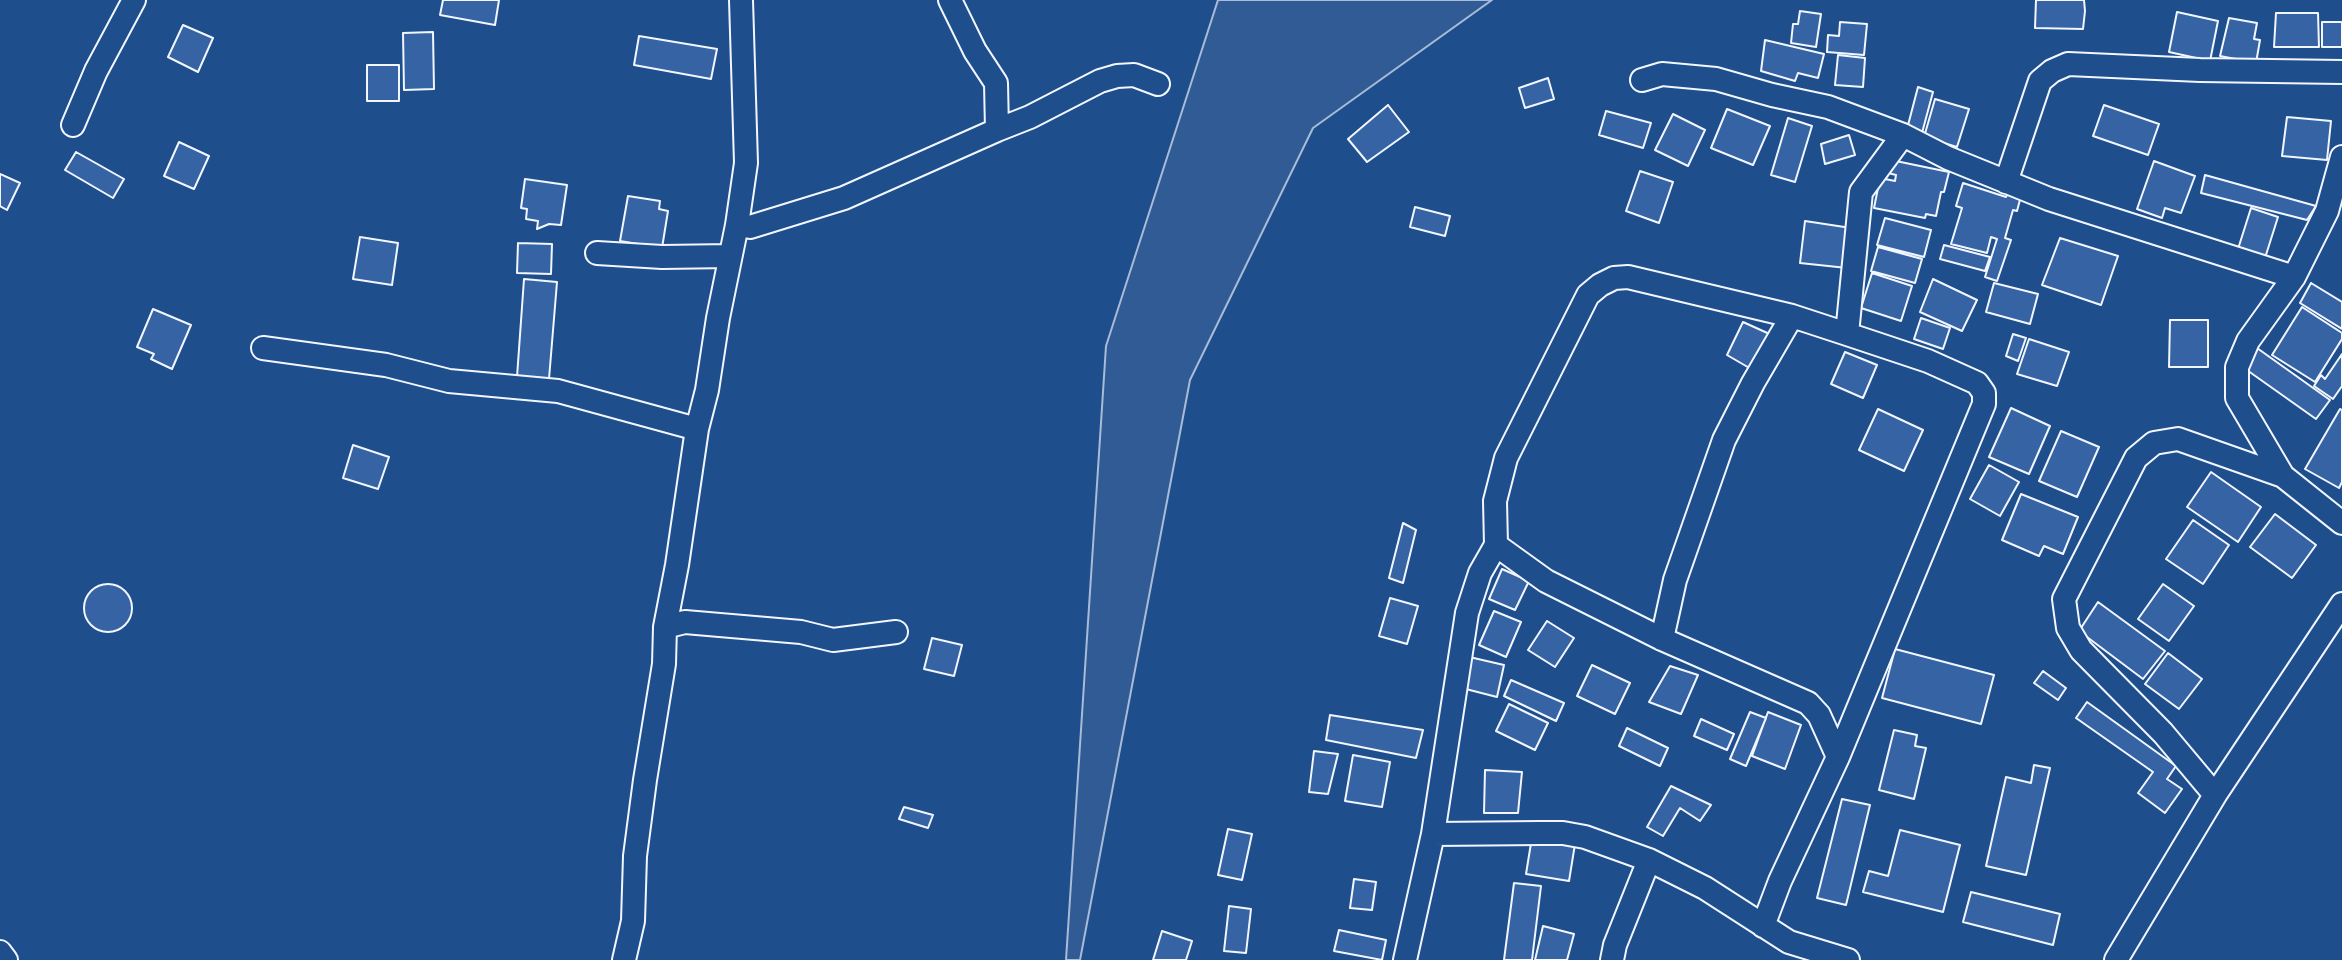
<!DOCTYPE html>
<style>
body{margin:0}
canvas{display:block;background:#1f4e8c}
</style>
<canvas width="2342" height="960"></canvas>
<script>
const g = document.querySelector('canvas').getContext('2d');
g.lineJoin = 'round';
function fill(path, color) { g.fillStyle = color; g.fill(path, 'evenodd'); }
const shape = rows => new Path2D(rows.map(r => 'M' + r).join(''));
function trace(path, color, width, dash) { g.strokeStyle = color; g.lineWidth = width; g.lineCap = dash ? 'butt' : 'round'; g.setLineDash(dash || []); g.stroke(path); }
const built = shape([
 [1218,0,1492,0,1313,128,1190,380,1080,960,1066,960,1106,346,1218,0]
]);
fill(built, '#305b95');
trace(built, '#a8bbd7', 2);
const building = shape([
 [443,0,499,0,495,25,440,15,443,0],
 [2036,0,2084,0,2085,11,2083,29,2035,28,2036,0],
 [1800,11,1821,14,1816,47,1791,43,1793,24,1798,24,1800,11],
 [2177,12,2218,21,2210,61,2169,52,2177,12],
 [2276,13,2318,13,2319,47,2274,47,2276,13],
 [2229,18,2257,23,2254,39,2260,40,2256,63,2220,56,2229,18],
 [1840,22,1867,24,1864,55,1827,52,1828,35,1839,36,1840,22],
 [2322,22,2342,22,2342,47,2322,47,2322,22],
 [183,25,213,38,198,72,168,57,183,25],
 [433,32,434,89,404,90,403,33,433,32],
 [639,36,717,49,711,79,634,65,639,36],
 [1765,40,1824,54,1818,78,1798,73,1795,81,1761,71,1765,40],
 [1838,55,1865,58,1863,87,1835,85,1838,55],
 [367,65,399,65,399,101,367,101,367,65],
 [1548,78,1554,99,1525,108,1519,88,1548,78],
 [1918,87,1933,92,1922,133,1907,129,1918,87],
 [1935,99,1969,109,1957,147,1924,137,1935,99],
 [1388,105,1409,132,1367,162,1348,139,1388,105],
 [2104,105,2159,124,2148,155,2093,136,2104,105],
 [1727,109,1770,126,1753,165,1711,148,1727,109],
 [1606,111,1651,123,1643,148,1599,135,1606,111],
 [1673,114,1705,130,1688,166,1655,150,1673,114],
 [2287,117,2331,121,2327,160,2282,156,2287,117],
 [1788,118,1812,126,1795,182,1771,175,1788,118],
 [1849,135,1855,155,1825,164,1821,144,1849,135],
 [179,142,209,156,194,189,164,176,179,142],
 [76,152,124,179,113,198,65,170,76,152],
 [1891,160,1949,172,1944,192,1941,192,1936,216,1926,214,1925,218,1874,208,1880,178,1895,181,1896,175,1888,173,1891,160],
 [2154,161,2195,176,2181,213,2165,208,2162,218,2137,209,2154,161],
 [1640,171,1673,182,1659,223,1626,211,1640,171],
 [0,174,20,183,7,210,0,206,0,174],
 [2205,175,2316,206,2307,220,2201,193,2205,175],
 [525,179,567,185,561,225,549,224,537,229,538,221,526,219,527,209,521,208,525,179],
 [1963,183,2006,197,2008,192,2021,196,2017,211,2013,210,2005,238,2011,240,1997,281,1985,277,1997,239,1991,237,1987,253,1951,244,1962,208,1956,206,1963,183],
 [628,196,660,201,659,209,668,211,662,248,620,241,628,196],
 [1415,207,1450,216,1445,236,1410,227,1415,207],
 [2251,208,2278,217,2265,258,2238,249,2251,208],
 [1885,218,1931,230,1924,257,1877,245,1885,218],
 [1805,221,1851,228,1847,268,1800,263,1805,221],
 [360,237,398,243,392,285,353,279,360,237],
 [2060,238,2118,256,2101,305,2042,285,2060,238],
 [518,243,552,244,551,274,517,273,518,243],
 [1944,245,1990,257,1985,271,1940,259,1944,245],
 [1878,247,1922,259,1915,283,1871,271,1878,247],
 [1872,273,1912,286,1901,321,1861,308,1872,273],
 [524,279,557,282,549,379,517,377,524,279],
 [1933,279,1977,300,1962,331,1920,312,1933,279],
 [1994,283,2038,294,2030,324,1986,312,1994,283],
 [2311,283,2342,302,2342,329,2300,303,2311,283],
 [2302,307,2342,333,2342,339,2315,382,2272,355,2302,307],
 [153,309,191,325,172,369,151,359,154,354,137,347,153,309],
 [1921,318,1950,328,1943,349,1914,339,1921,318],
 [2170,320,2208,320,2208,367,2169,367,2170,320],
 [1743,322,1774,336,1758,373,1727,355,1743,322],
 [2013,334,2026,338,2018,361,2006,356,2013,334],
 [2029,339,2069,352,2057,386,2017,374,2029,339],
 [2257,348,2330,400,2316,419,2244,368,2257,348],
 [1845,352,1877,365,1863,398,1831,384,1845,352],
 [2342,354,2342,386,2333,399,2314,386,2321,375,2325,379,2342,354],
 [2011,408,2050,426,2029,474,1989,457,2011,408],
 [1878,409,1923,430,1904,471,1859,450,1878,409],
 [2340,409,2342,410,2342,482,2339,488,2305,469,2340,409],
 [2061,431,2099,447,2077,497,2039,481,2061,431],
 [353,445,389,457,378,489,343,478,353,445],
 [1989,465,2019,482,2000,516,1970,499,1989,465],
 [2211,472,2261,507,2238,542,2187,507,2211,472],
 [2021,494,2078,517,2063,554,2044,546,2039,556,2002,540,2021,494],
 [2275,514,2316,545,2292,578,2250,547,2275,514],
 [2193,520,2229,545,2203,584,2166,559,2193,520],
 [1403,523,1416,530,1403,583,1389,578,1403,523],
 [1502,569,1529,581,1515,610,1489,599,1502,569],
 '84 608a24 24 0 1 1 48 0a24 24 0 1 1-48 0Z',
 [2163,584,2194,606,2169,641,2138,619,2163,584],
 [1390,598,1418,606,1407,644,1379,636,1390,598],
 [2098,602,2165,651,2143,679,2079,631,2098,602],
 [1494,611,1521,622,1506,657,1479,645,1494,611],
 [1547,621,1574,638,1555,667,1528,650,1547,621],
 [932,638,962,645,954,676,924,669,932,638],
 [1895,649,1994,675,1981,724,1882,698,1895,649],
 [2168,653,2202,679,2179,709,2145,684,2168,653],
 [1465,656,1504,665,1497,697,1458,687,1465,656],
 [1592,665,1630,683,1615,714,1577,696,1592,665],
 [1670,666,1698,675,1681,714,1649,702,1670,666],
 [2043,671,2066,688,2058,700,2034,683,2043,671],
 [1511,680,1564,703,1556,721,1504,696,1511,680],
 [2087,702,2176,766,2167,779,2182,789,2165,813,2138,793,2153,772,2076,718,2087,702],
 [1509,704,1548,723,1535,750,1496,731,1509,704],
 [1750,712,1766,718,1746,766,1730,759,1750,712],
 [1768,712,1801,725,1785,769,1752,756,1768,712],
 [1330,715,1423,730,1416,758,1326,740,1330,715],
 [1701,719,1734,734,1727,750,1694,736,1701,719],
 [1627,728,1668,748,1660,766,1619,746,1627,728],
 [1894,730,1917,735,1915,746,1926,748,1914,799,1879,790,1894,730],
 [1314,751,1338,754,1328,794,1309,792,1314,751],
 [1353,755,1390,762,1382,807,1345,801,1353,755],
 [2034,765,2050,768,2026,875,1986,866,2006,777,2031,783,2034,765],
 [1485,770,1522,772,1518,813,1484,813,1485,770],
 [1671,786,1711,805,1700,821,1680,808,1663,836,1647,827,1671,786],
 [1842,799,1870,805,1846,905,1817,898,1842,799],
 [904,807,933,815,928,828,899,819,904,807],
 [1228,829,1252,834,1242,880,1218,875,1228,829],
 [1900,830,1960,845,1943,912,1863,892,1869,871,1888,876,1900,830],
 [1532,837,1575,844,1569,881,1526,874,1532,837],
 [1354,879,1376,882,1372,910,1350,908,1354,879],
 [1514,883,1541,886,1532,960,1504,960,1514,883],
 [1971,892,2060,914,2053,945,1963,922,1971,892],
 [1229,906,1251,909,1246,953,1224,951,1229,906],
 [1543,926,1574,934,1567,960,1535,960,1543,926],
 [1339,930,1386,940,1382,960,1334,951,1339,930],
 [1162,931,1192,941,1186,960,1153,960,1162,931]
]);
fill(building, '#3563a3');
trace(building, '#f2f6ff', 2);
const minor = shape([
 [950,0,975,51,996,83,997,130],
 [1642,80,1662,74,1716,79,1772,95,1828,107,1903,135],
 [73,125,96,71,134,0],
 [2006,182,2040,81,2052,71,2068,64,2200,70,2342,72],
 [737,225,750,227,844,198,997,130,1030,117,1100,81,1117,76,1134,75,1158,84],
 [597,253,662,257,730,256],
 [263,348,386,365,449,381,558,391,697,429],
 [2283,476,2237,398,2237,367,2248,341,2294,277,2327,211,2342,157],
 [1496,545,1546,581,1662,639,1808,703,1819,715,1838,757],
 [665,627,685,622,801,632,833,640,896,632],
 [1662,639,1675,580,1724,440,1753,383,1792,316],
 [2215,795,2163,733,2081,650,2068,628,2064,599,2136,458,2154,443,2178,439,2283,476,2342,523],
 [1433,834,1541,833,1563,833,1585,837,1649,860,1705,888,1789,942,1848,960],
 [1763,926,1780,881,1838,757,1984,404,1984,393,1977,383,1928,361,1847,334,1861,192,1903,135,1948,158,2049,199,2294,277],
 [0,952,6,960],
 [624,960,633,921,635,856,645,780,664,664,665,627,677,565,697,429,707,390,718,318,737,225,746,163,741,0],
 [1405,960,1433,834,1467,613,1480,573,1496,545,1495,501,1506,458,1588,295,1600,285,1614,278,1628,277,1792,316,1847,334],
 [1612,960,1615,945,1649,860],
 [2116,960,2215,795,2342,604]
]);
trace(minor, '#f2f6ff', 26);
trace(minor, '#1f4e8c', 22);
</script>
